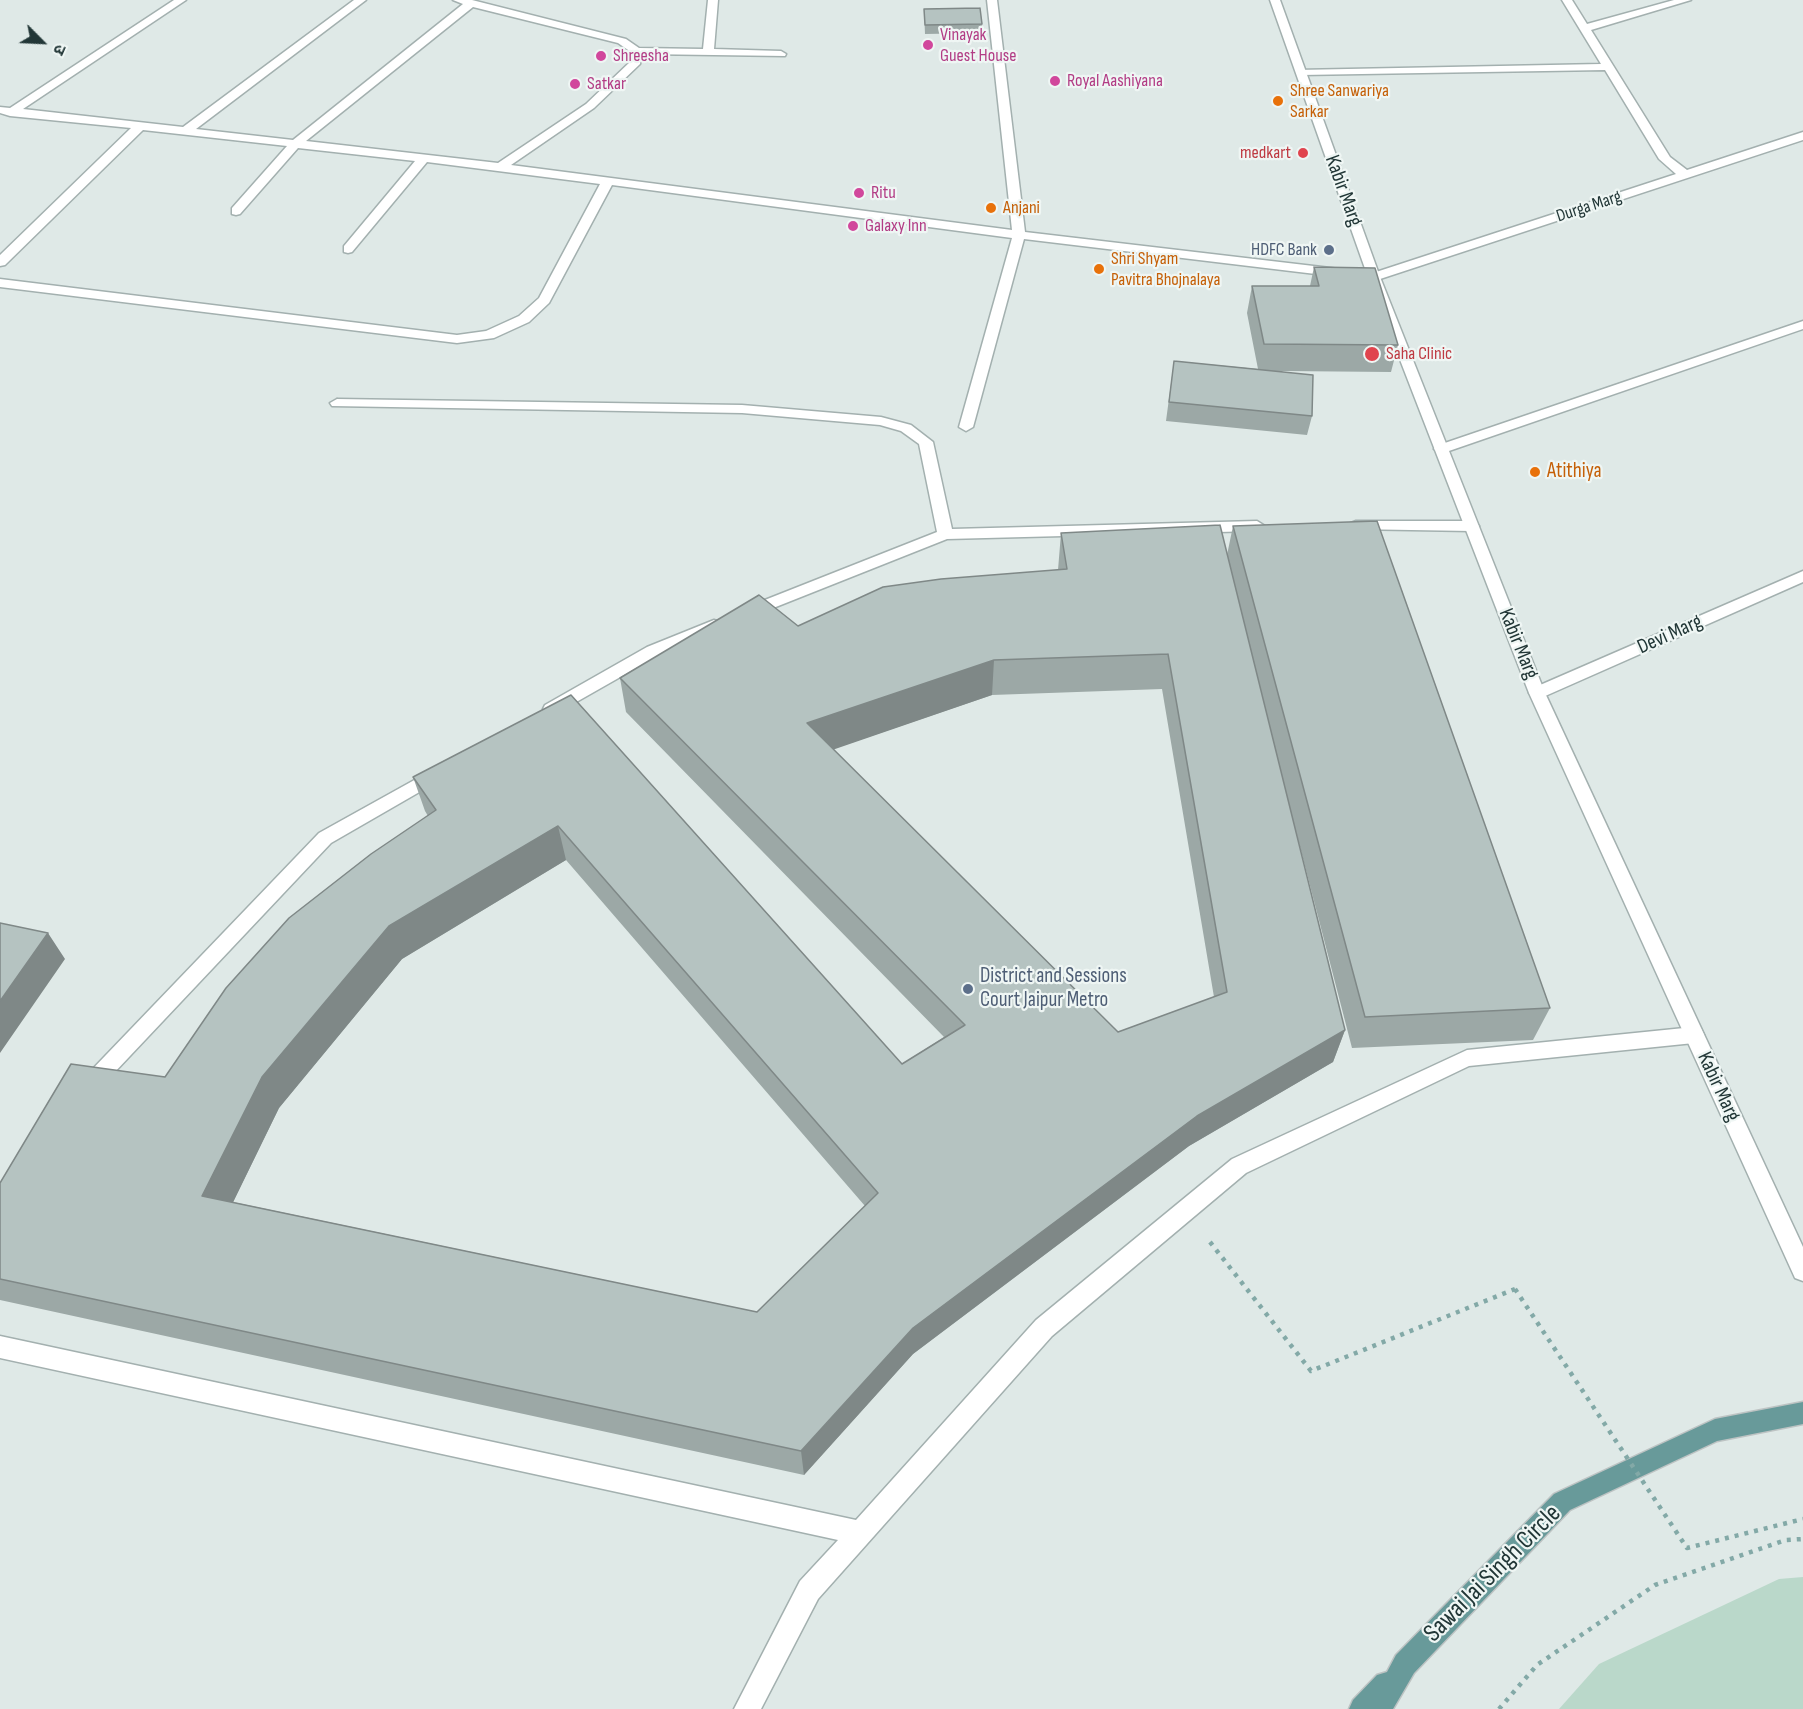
<!DOCTYPE html>
<meta charset="utf-8">
<style>
body{margin:0}
#map{position:relative;width:1803px;height:1709px;overflow:hidden;background:#dfe9e7;font-family:"Sofia Sans Condensed","Noto Sans Devanagari",sans-serif}
canvas{display:block}
.north{position:absolute;left:12px;top:12px;width:60px;height:60px;-webkit-text-stroke:4px #eff6f4;paint-order:stroke;rotate:114deg;font-size:16px;font-weight:700;line-height:24px;text-align:center;color:#223737}
.north::after{content:'';display:block;margin:auto;width:21px;height:27px;background:#223737;clip-path:polygon(50% 0,100% 100%,50% 72%,0 100%)}
</style>
<div id="map">
<canvas width="1803" height="1709"></canvas>
<div class="north">उ</div>
</div>
<script>
const g = document.querySelector('canvas').getContext('2d');
g.lineJoin = 'round';
function fill(path, color) { g.fillStyle = color; g.fill(path, 'evenodd'); }
const shape = rows => new Path2D(rows.map(r => 'M' + r).join(''));
function trace(path, color, width, dash) { g.strokeStyle = color; g.lineWidth = width; g.lineCap = dash ? 'butt' : 'round'; g.setLineDash(dash || []); g.stroke(path); }
function write(font, color, halo, rows, align = 'center') {
  g.font = font + ' "Sofia Sans Condensed",sans-serif'; g.lineWidth = 4.5; g.setLineDash([]); g.textBaseline = 'middle'; g.strokeStyle = halo; g.fillStyle = color; for (const [text, x, y, turn = 0] of rows) {
    g.save(); g.translate(x, y); g.rotate((+turn || 0) * Math.PI / 180); g.textAlign = isNaN(turn) ? turn : align; if (halo) g.strokeText(text, 0, 0); g.fillText(text, 0, 0); g.restore();
  }
}
fill(shape([
 [1803,1577,1803,1709,1559,1709,1599,1664,1779,1579]
]), '#bad8ca');
const service = shape([
 [337,399,742,405,881,417,911,425,933,442,952,529,1257,521,1265,526,1257,531,947,539,748,618,740,613,742,609,937,532,919,444,901,431,880,425,742,413,332,406,330,403,337,399],
 [1356,521,1471,521,1479,526,1471,531,1351,529,1348,526,1351,523,1356,521],
 [714,620,720,622,722,626,720,630,659,655,557,713,545,713,543,709,545,705,647,647,714,620],
 [436,768,442,769,445,774,442,779,331,843,96,1092,89,1095,82,1092,79,1086,82,1080,319,833,436,768],
 [1694,1027,1701,1029,1704,1035,1701,1041,1694,1043,1469,1066,1246,1173,1052,1336,818,1599,761,1709,734,1709,800,1581,838,1540,0,1358,0,1336,856,1520,1036,1320,1232,1159,1467,1050,1694,1027]
]);
const minor = shape([
 [174,0,186,0,23,109,183,127,354,0,366,0,196,129,293,140,463,4,453,0,472,0,626,39,639,48,703,49,708,0,718,0,714,49,781,51,786,54,785,56,642,54,640,64,594,108,511,165,1012,230,987,0,997,0,1025,232,1373,273,1676,174,1659,159,1605,70,1301,75,1297,74,1297,70,1601,64,1562,0,1572,0,1587,24,1674,0,1691,0,1591,30,1670,157,1687,170,1803,132,1803,140,1374,281,1024,239,973,427,966,431,959,427,1012,238,612,185,549,303,529,322,494,338,457,343,0,287,0,279,457,335,486,331,519,316,539,298,600,184,427,162,352,252,348,253,344,252,344,246,415,161,298,148,240,214,236,215,232,214,232,208,287,146,143,130,5,265,0,266,0,255,131,128,10,116,0,113,0,107,10,108,174,0],
 [473,7,618,43,631,52,631,61,586,104,498,163,306,141,473,7],
 [1803,321,1803,329,1446,452,1441,453,1434,449,1436,446,1803,321],
 [1803,571,1803,582,1543,697,1537,699,1529,693,1531,689,1803,571]
]);
const tertiary = shape([
 [1270,0,1280,0,1380,277,1545,693,1803,1247,1803,1281,1795,1278,1529,693,1368,277,1270,0]
]);
const primary = shape([
 [1803,1402,1803,1424,1717,1441,1570,1510,1414,1673,1393,1709,1349,1709,1353,1700,1377,1675,1387,1672,1396,1655,1554,1494,1715,1419,1803,1402]
]);
trace(service, '#a3b0af', 3);
trace(minor, '#a3b0af', 3);
trace(tertiary, '#a3b0af', 3);
trace(primary, '#bdc3c3', 3);
trace(shape([
 [1210,1242,1311,1371,1515,1289],
 [1499,1709,1537,1665,1655,1585,1786,1540,1803,1539]
]), '#83a9a7', 4.5, [4, 6]);
fill(service, '#fff');
fill(minor, '#fff');
fill(tertiary, '#fff');
fill(primary, '#689a9a');
trace(shape([
 [1515,1289,1687,1548,1803,1519]
]), '#83a9a7', 4.5, [4, 6]);
fill(shape([
 [924,9,982,24,981,33,925,34],
 [1314,267,1398,345,1391,372,1282,371,1312,416,1307,435,1166,421,1174,361,1258,369,1247,313,1252,286,1310,286],
 [1233,526,1550,1008,1533,1040,1352,1048,1291,812,1345,1030,1333,1062,1189,1146,913,1354,804,1475,0,1300,0,1183,165,1077,428,816,425,811,413,777,571,695,902,1064,944,1037,626,712,620,678,798,626,1058,570,1061,533,1227,555],
 [1162,689,1214,997,1118,1032,833,749,992,695],
 [566,860,865,1206,757,1312,233,1202,279,1108,402,959]
]), '#9ca8a6');
fill(shape([
 [994,660,992,695,809,758,807,723],
 [558,826,566,860,402,959,279,1108,222,1225,202,1196,262,1077,389,926],
 [48,933,65,959,0,1053,0,1001],
 [1345,1030,1333,1062,1189,1146,913,1354,804,1475,801,1451,913,1328,1197,1116]
]), '#7f8887');
const building = shape([
 [980,8,982,24,925,25,924,9,980,8],
 [1314,267,1375,268,1398,345,1264,344,1252,286,1319,286,1314,267],
 [1174,361,1313,375,1312,416,1169,402,1174,361],
 [1377,521,1550,1008,1365,1017,1233,526,1377,521],
 [1220,525,1345,1030,1197,1116,913,1328,801,1451,0,1279,0,1183,71,1064,165,1077,226,988,289,918,371,854,436,810,413,777,571,695,902,1064,965,1025,620,678,759,595,798,626,883,587,941,579,1067,569,1061,533,1220,525],
 [1168,654,1227,992,1118,1032,807,723,994,660,1168,654],
 [558,826,878,1193,757,1312,202,1196,262,1077,389,926,558,826],
 [0,923,48,933,0,1001,0,923]
]);
fill(building, '#b5c3c1');
trace(building, '#7f8887', 1.5);
for (const [x, y, r, color] of [
 [928,45,6,"#d1479c"],
 [601,56,6,"#d1479c"],
 [1055,81,6,"#d1479c"],
 [575,84,6,"#d1479c"],
 [1278,101,6,"#e8710a"],
 [1303,153,6,"#e0444e"],
 [859,193,6,"#d1479c"],
 [991,208,6,"#e8710a"],
 [853,226,6,"#d1479c"],
 [1329,250,6,"#5c6f8a"],
 [1099,269,6,"#e8710a"],
 [1372,354,8,"#e0444e"],
 [1535,472,6,"#e8710a"],
 [968,989,6,"#5c6f8a"]
]) { const dot = new Path2D(); dot.arc(x, y, r, 0, 2 * Math.PI); g.fillStyle = color; g.fill(dot); trace(dot, '#eff6f4', 2); }
write('18px', '#b23c85', '#eff6f4', [
 ["Vinayak",940,35],
 ["Guest House",940,56],
 ["Shreesha",613,56],
 ["Royal Aashiyana",1067,81],
 ["Satkar",587,84],
 ["Ritu",871,193],
 ["Galaxy Inn",865,226]
], 'left');
write('18px', '#c56008', '#eff6f4', [
 ["Shree Sanwariya",1290,91],
 ["Sarkar",1290,112],
 ["Anjani",1003,208],
 ["Shri Shyam",1111,259],
 ["Pavitra Bhojnalaya",1111,280]
], 'left');
write('18px', '#be3a42', '#eff6f4', [
 ["medkart",1291,153],
 ["Saha Clinic",1386,354,"left"]
], 'right');
write('18px', '#223737', '#eff6f4', [
 ["Durga Marg",1589,207,-18]
]);
write('18px', '#4e5e75', '#eff6f4', [
 ["HDFC Bank",1317,250]
], 'right');
write('21px', '#223737', '#eff6f4', [
 ["Kabir Marg",1343,191,70],
 ["Devi Marg",1670,635,-24],
 ["Kabir Marg",1518,644,68],
 ["Kabir Marg",1718,1087,65]
]);
write('21px', '#c56008', '#eff6f4', [
 ["Atithiya",1547,472]
], 'left');
write('21px', '#4e5e75', '#eff6f4', [
 ["District and Sessions",980,977],
 ["Court Jaipur Metro",980,1001]
], 'left');
write('26px', '#223737', '#eff6f4', [
 ["Sawai Jai Singh Circle",1493,1574,-45]
]);
</script>
